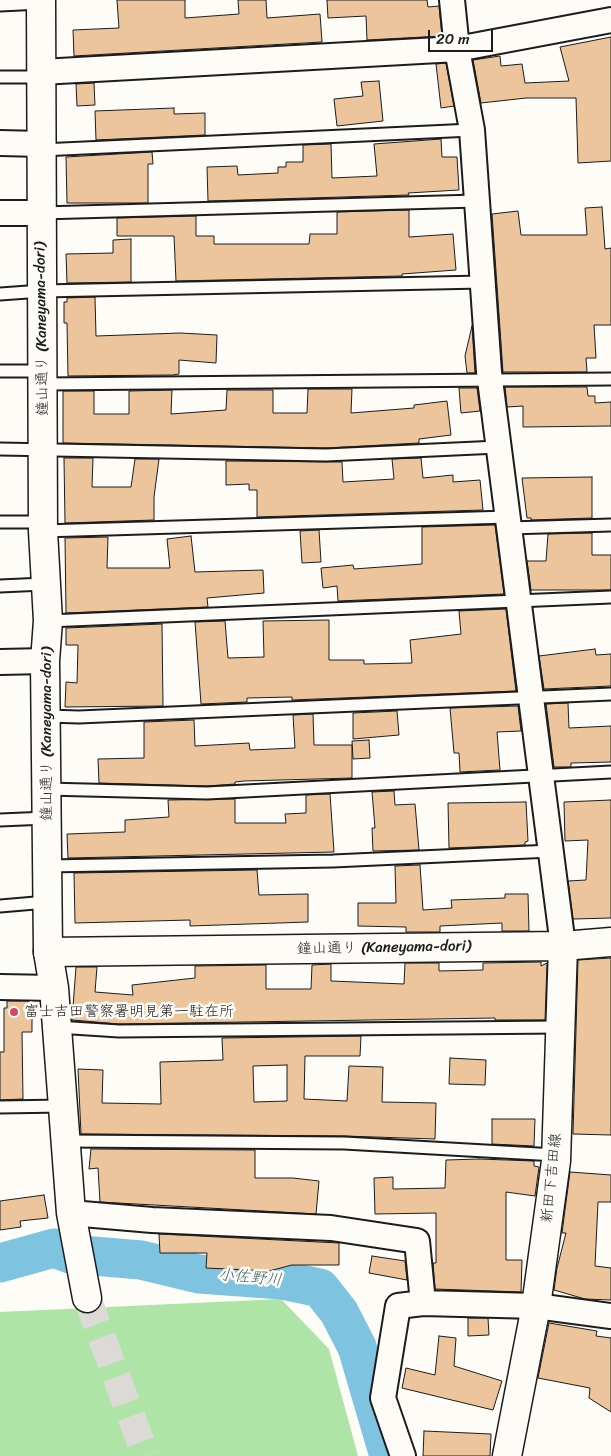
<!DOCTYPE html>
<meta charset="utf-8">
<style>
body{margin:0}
#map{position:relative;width:611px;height:1456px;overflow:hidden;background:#fdfcf7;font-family:Sriracha,sans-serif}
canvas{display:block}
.scale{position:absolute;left:428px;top:30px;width:65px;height:22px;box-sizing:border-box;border:2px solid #1c1c1c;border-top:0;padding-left:6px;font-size:15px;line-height:18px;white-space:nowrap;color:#1c1c1c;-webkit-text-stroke:4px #fdfcf7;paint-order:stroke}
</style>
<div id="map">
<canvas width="611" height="1456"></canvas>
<div class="scale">20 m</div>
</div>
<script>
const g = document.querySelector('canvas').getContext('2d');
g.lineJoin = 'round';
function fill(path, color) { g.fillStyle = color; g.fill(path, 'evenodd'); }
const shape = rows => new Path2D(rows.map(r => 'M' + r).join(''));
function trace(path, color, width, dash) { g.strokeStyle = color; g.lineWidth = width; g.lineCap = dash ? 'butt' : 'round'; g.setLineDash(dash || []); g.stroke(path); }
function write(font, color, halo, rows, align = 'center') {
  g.font = font + ' Sriracha,"Klee One",sans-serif'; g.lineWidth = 5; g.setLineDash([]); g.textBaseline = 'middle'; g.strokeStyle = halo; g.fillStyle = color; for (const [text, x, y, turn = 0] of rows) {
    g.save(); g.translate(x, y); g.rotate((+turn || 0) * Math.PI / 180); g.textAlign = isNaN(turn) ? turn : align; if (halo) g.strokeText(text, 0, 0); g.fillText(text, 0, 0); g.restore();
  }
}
fill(shape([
 [281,1299,329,1349,358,1456,0,1456,0,1312]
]), '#aee4a6');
trace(shape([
 [0,1263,54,1248,70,1254,141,1260,199,1274,282,1280,320,1288,339,1312,357,1347,389,1456]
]), '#7ec3df', 39);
const building = shape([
 [117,0,185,0,185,18,239,14,238,0,266,0,267,18,320,14,322,42,74,56,73,30,119,28,117,0],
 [327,0,427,0,428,7,439,6,442,36,367,40,366,16,328,18,327,0],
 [611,37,611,161,578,163,576,98,526,98,481,103,473,60,500,56,501,66,522,64,525,83,569,81,560,47,611,37],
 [446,63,454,106,441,108,436,64,446,63],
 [379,81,383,121,337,126,334,99,363,96,361,82,379,81],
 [94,83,95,105,77,106,76,84,94,83],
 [174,108,174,114,205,113,205,135,96,140,95,111,174,108],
 [441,139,442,157,457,157,459,190,408,193,409,195,208,201,207,167,237,166,238,175,278,173,278,167,286,167,286,162,303,162,303,145,331,144,332,178,377,176,374,144,441,139],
 [152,152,153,164,148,164,148,203,67,203,66,157,152,152],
 [602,207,605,249,611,248,611,325,594,325,596,358,586,358,587,372,503,372,492,214,518,211,521,235,587,235,585,208,602,207],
 [409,210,409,237,453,234,456,270,402,274,402,276,176,281,174,236,117,236,117,218,196,216,196,236,214,236,214,244,309,244,310,234,337,234,337,212,409,210],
 [131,239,131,282,67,283,66,254,113,253,113,240,131,239],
 [95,297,96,336,180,333,217,335,216,363,179,360,179,374,173,375,68,376,67,323,64,323,64,302,67,302,67,298,95,297],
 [472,326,475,373,467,373,465,356,472,326],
 [505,387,587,387,588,396,595,396,595,403,611,402,611,426,523,427,523,406,507,407,505,387],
 [459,388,477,388,480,411,461,413,459,388],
 [308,389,352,389,351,413,414,408,414,405,447,401,451,435,419,439,419,443,326,448,63,443,63,391,94,391,94,414,129,414,129,391,172,390,171,414,226,410,227,390,273,390,273,413,307,413,308,389],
 [64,458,93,458,92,487,131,487,135,459,159,459,154,497,154,520,65,523,64,458],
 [421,458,423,478,453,475,453,482,480,480,483,510,257,517,257,490,249,490,249,484,226,485,226,461,342,462,343,482,394,479,392,459,421,458],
 [592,477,592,518,531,520,531,518,527,518,522,478,592,477],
 [495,525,504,594,338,601,337,586,323,588,321,568,353,565,354,569,422,564,422,527,495,525],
 [319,530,321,562,302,563,300,531,319,530],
 [592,533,592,555,611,555,611,590,531,590,527,561,546,561,548,534,592,533],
 [191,536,195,572,263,570,264,593,207,598,208,607,66,613,65,538,108,537,107,568,170,568,167,539,191,536],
 [506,609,516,691,292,700,292,697,247,698,247,702,201,704,195,622,225,621,228,658,264,657,263,621,329,620,329,660,364,660,364,664,412,663,410,640,461,634,459,611,506,609],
 [162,624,163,706,65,707,66,682,77,683,78,645,66,645,66,628,162,624],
 [595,649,596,655,611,654,611,686,544,689,539,656,595,649],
 [568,703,569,728,611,726,611,762,571,763,571,767,554,767,546,704,568,703],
 [518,706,521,731,497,732,500,770,460,772,459,753,454,753,450,708,518,706],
 [397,711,399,735,353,739,353,713,397,711],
 [313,714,314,745,352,745,352,778,244,781,235,782,235,784,207,786,99,783,98,759,144,758,144,722,194,720,195,746,249,743,250,750,295,748,293,715,313,714],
 [369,740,370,758,353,759,352,741,369,740],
 [394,791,395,805,415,804,419,850,373,851,372,828,375,828,372,792,394,791],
 [330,794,334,852,68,858,67,834,125,832,125,820,169,817,168,800,235,799,235,823,286,823,285,814,306,813,306,795,330,794],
 [611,800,611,918,573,919,568,881,586,880,588,840,565,841,564,802,611,800],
 [526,802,528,841,525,842,525,845,449,848,448,803,526,802],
 [420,865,423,910,452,908,451,900,505,898,505,894,528,894,529,931,502,931,502,923,440,926,440,932,406,932,406,927,358,926,358,903,396,903,395,866,420,865],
 [257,870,259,895,308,894,308,922,190,926,190,920,75,923,74,873,257,870],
 [611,958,611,1135,573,1134,578,960,611,958],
 [541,962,541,966,547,963,545,1020,495,1020,495,1018,119,1024,72,1020,76,967,97,967,95,992,133,995,132,985,195,978,195,966,266,965,266,989,311,989,312,965,331,964,331,981,404,984,405,963,439,963,439,971,483,970,483,963,541,962],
 [7,1001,32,1001,32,1032,22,1032,23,1099,0,1100,0,1052,4,1052,4,1008,7,1008,7,1001],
 [361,1036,360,1056,305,1056,304,1099,347,1101,349,1066,383,1067,382,1102,436,1103,435,1139,344,1136,81,1134,78,1069,103,1070,102,1103,161,1104,160,1062,223,1060,222,1038,361,1036],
 [287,1065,287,1101,254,1102,253,1066,287,1065],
 [450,1058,486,1060,485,1085,449,1084,450,1058],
 [492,1119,535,1119,534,1146,492,1144,492,1119],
 [91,1149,255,1150,255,1178,293,1178,319,1181,316,1214,100,1202,98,1168,89,1169,91,1149],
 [479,1159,534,1161,534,1166,539,1167,535,1196,506,1192,506,1260,522,1260,521,1292,435,1289,433,1263,436,1263,436,1213,375,1214,374,1178,393,1177,393,1189,445,1188,446,1160,479,1159],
 [570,1172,611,1175,611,1202,598,1202,595,1266,611,1268,611,1300,585,1299,554,1290,557,1268,566,1233,562,1233,570,1172],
 [44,1195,48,1218,20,1221,21,1227,0,1230,0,1201,44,1195],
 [159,1234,339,1243,339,1265,292,1265,269,1271,206,1268,207,1253,160,1253,159,1234],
 [372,1256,405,1261,407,1280,369,1273,372,1256],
 [468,1318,488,1318,489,1335,468,1336,468,1318],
 [549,1323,597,1331,596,1336,611,1338,611,1412,589,1398,590,1388,538,1378,549,1323],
 [439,1336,456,1338,454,1366,502,1381,493,1410,402,1388,406,1368,435,1375,439,1336],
 [424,1431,491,1434,490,1456,423,1456,424,1431]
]);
fill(building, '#edc59d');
trace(building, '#1c1c1c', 1);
trace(shape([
 [87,1298,146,1456]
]), '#dbdad6', 28, [28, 14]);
const service = shape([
 [0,5,41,3],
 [0,77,41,77],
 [41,150,472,130],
 [41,213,477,201],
 [0,294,42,291,483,282],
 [0,371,43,371],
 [43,384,611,379],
 [0,449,326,455,498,447],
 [0,522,44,522],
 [509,528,611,525],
 [43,531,508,517],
 [0,586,44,584],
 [48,621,611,597],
 [46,716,79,717,611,694],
 [46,789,207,793,611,772],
 [0,820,47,818],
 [47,866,333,861,551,851],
 [0,906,47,902],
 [57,1027,119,1031,560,1027],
 [0,1107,63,1106],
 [66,1141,344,1143,556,1155]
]);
const minor = shape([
 [452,0,457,49,472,130,489,372,563,946],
 [41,72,457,49,611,20],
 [0,143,41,144],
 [0,213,41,213],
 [0,662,45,661],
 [0,987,54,988],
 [71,1213,152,1220,331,1228,417,1241,423,1303,398,1306,383,1398,403,1456],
 [423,1303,536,1306,611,1316]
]);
const tertiary = shape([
 [48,952,54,988,71,1213,87,1298]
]);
const secondary = shape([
 [41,0,43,531,48,621,45,661,48,952,563,946,611,942],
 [507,1456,536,1306,556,1161,563,946]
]);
trace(service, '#1c1c1c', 15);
trace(minor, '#1c1c1c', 28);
trace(tertiary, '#1c1c1c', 31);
trace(secondary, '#1c1c1c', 31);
trace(service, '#fdfcf7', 11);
trace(minor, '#fdfcf7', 24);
trace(tertiary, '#fdfcf7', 28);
trace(secondary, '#fdfcf7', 28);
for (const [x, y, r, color] of [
 [14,1012,5,"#d1495b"]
]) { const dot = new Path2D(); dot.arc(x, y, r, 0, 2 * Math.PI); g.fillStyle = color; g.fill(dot); trace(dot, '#fdfcf7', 2); }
write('15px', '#1c1c1c', '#fdfcf7', [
 ["鐘山通り (Kaneyama-dori)",42,329,-91],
 ["鐘山通り (Kaneyama-dori)",47,734,-90],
 ["鐘山通り (Kaneyama-dori)",384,948,-1],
 ["新田下吉田線",552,1178,-84]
]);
write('15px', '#1c1c1c', '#fdfcf7', [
 ["富士吉田警察署明見第一駐在所",24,1012]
], 'left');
write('italic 16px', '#435f6a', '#fdfcf7', [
 ["小佐野川",250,1278,5]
]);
</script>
